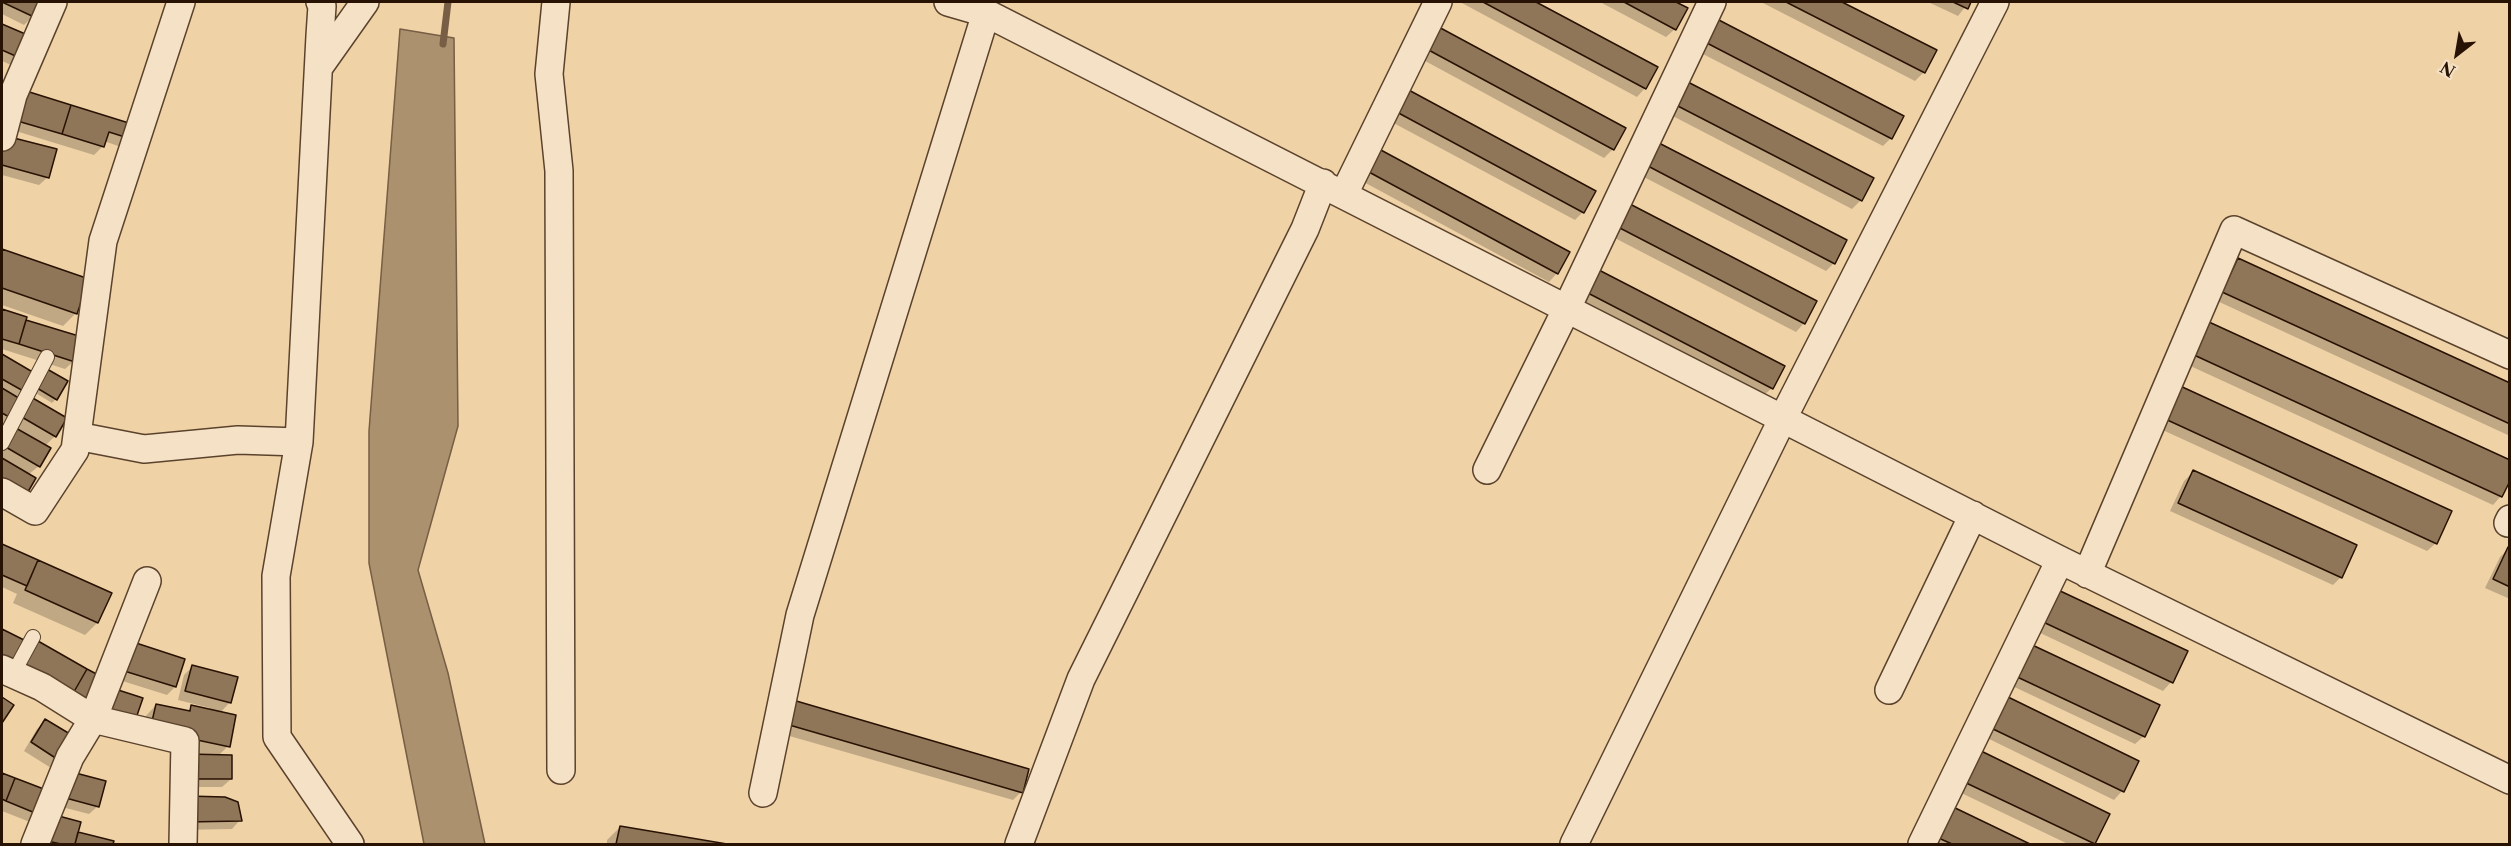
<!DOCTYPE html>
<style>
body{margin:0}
#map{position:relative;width:2511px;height:846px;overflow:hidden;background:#f0d2a7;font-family:"Libre Caslon Text",serif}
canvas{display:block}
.frame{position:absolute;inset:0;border:3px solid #281203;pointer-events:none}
.north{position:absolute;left:2427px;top:24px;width:60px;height:60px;-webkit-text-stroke:4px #f5e2c6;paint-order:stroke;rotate:211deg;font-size:16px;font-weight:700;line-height:24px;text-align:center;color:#281203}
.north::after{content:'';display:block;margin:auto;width:21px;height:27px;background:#281203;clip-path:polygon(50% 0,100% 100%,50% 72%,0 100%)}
</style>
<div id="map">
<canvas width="2511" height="846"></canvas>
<div class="frame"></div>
<div class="north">N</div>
</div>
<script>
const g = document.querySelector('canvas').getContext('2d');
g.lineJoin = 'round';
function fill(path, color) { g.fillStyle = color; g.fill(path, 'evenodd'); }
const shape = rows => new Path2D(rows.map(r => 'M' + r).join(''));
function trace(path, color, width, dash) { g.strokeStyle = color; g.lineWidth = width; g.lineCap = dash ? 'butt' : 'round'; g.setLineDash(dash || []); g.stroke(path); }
const water = shape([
 [400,29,454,38,458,426,418,570,448,673,485,844,424,844,369,563,369,431,400,29]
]);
fill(water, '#ac916f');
trace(water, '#775e44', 1.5);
fill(shape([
 [2,2,40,2,33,16,24,25,2,14],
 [1460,2,1533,2,1656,68,1645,88,1637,97],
 [1600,2,1673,2,1686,8,1675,29,1666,37],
 [1761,2,1839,2,1935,51,1924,72,1915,81],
 [1928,2,1969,2,1958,16],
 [2,26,28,37,19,57,11,65,2,61],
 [1707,28,1891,138,1883,146,1695,50],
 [1427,35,1613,149,1604,158,1416,56],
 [1684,82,1861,200,1852,209,1665,112],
 [1397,98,1583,212,1575,220,1386,119],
 [15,100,127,137,118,146,104,141,103,146,94,155,6,128],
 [2,142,48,177,39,185,2,175],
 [1649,153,1834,263,1826,271,1638,174],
 [1371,159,1557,273,1549,282,1360,180],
 [1620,213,1804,323,1796,332,1609,235],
 [2,251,87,280,76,313,63,326,2,305],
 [2238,260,2510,385,2510,436,2215,300,2230,268],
 [1587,278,1772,388,1763,396,1576,300],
 [2,310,25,318,24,321,74,361,65,369,2,349],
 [2201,332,2501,496,2493,505,2186,364],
 [2,356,34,375,16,399,10,417,2,426],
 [43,375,56,399,52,403,34,392],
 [2179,387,2436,543,2427,551,2156,427],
 [23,408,55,436,45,446,39,466,2,496,2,446],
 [2193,472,2341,577,2333,585,2170,511,2184,481],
 [2,546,110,594,97,623,85,635,13,603,17,594,2,587],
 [2508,549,2510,549,2510,599,2485,588,2500,557],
 [2048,600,2186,652,2171,682,2163,691,2034,630],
 [122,652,175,687,167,695,113,678],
 [2020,653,2144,736,2135,744,2006,683],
 [192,667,230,702,220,713,228,746,218,756,231,779,222,787,179,787,190,753,144,718,156,705,186,712,192,707,210,711,210,708,178,700,184,675],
 [1998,706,2137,761,2122,791,2114,800,1983,736],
 [778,709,1021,792,1013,800,772,731],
 [46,721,59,760,51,768,24,751,37,729],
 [1969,760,2108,815,2094,844,2068,844,1955,790],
 [2,774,47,792,30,822,2,811],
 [60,781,98,806,89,814,54,805],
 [179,806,240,820,232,829,178,830],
 [1950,807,2027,844,1927,844],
 [620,827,719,844,607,844,607,840],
 [76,833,112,842,112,844,41,844]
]), '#0003');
trace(shape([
 [443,44,448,2]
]), '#775e44', 7);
const building = shape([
 [2,2,41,2,34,17,2,2],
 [1483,2,1536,2,1658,67,1646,89,1483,2],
 [1624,2,1676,2,1688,8,1676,30,1624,2],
 [1786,2,1842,2,1937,50,1925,73,1786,2],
 [1953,2,1971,2,1968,9,1953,2],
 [1715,18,1904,116,1892,139,1703,41,1715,18],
 [2,24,30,36,20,58,2,50,2,24],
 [1435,25,1626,128,1614,150,1423,47,1435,25],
 [1684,80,1874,178,1862,201,1672,103,1684,80],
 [1405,88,1596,191,1584,213,1393,110,1405,88],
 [23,90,71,105,62,134,14,120,23,90],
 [71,105,132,124,128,138,109,132,104,147,62,134,71,105],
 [6,136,57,149,49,178,2,165,2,151,6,136],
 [1657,142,1847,240,1835,264,1646,165,1657,142],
 [1379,149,1570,252,1558,274,1367,171,1379,149],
 [1628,203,1817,301,1805,324,1616,226,1628,203],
 [2,249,89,279,77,314,2,288,2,249],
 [2238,258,2510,383,2510,424,2222,292,2238,258],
 [1595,268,1785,366,1773,389,1584,291,1595,268],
 [2,309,27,317,19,344,2,339,2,309],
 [26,320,82,337,75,362,19,344,26,320],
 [2209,322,2510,460,2510,481,2502,497,2194,355,2209,322],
 [2,354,36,374,25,392,2,379,2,354],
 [47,369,68,381,57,400,37,388,47,369],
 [2178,385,2452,511,2437,544,2163,418,2178,385],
 [2,388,22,400,11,418,2,413,2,388],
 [31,397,67,418,56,437,20,416,31,397],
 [14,427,51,448,40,467,4,446,14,427],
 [2,458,36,478,25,497,2,483,2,458],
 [2193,470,2357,545,2342,578,2178,503,2193,470],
 [2,544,38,560,27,586,2,575,2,544],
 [2508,547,2510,547,2510,587,2493,579,2508,547],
 [38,560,112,593,98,623,25,590,38,560],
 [2056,589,2188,651,2173,683,2041,621,2056,589],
 [2,629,26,641,13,666,2,661,2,629],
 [38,641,87,669,71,697,22,670,38,641],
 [130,641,185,659,176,687,121,670,130,641],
 [2028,643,2160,705,2145,737,2013,675,2028,643],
 [192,665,238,677,231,703,185,691,192,665],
 [87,669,104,678,88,707,71,697,87,669],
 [112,688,143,698,133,727,102,717,112,688],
 [2006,696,2139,761,2124,792,1991,728,2006,696],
 [2,697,14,705,2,723,2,697],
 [786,698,1029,769,1023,793,779,722,786,698],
 [156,704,190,711,191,705,236,715,230,747,150,730,156,704],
 [45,719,75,737,60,761,31,742,45,719],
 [1977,749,2110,814,2095,844,1962,781,1977,749],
 [187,754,232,755,232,779,187,779,187,754],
 [68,771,106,781,99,807,62,797,68,771],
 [2,773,15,778,6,801,2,799,2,773],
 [15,778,49,791,40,815,6,801,15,778],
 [187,796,225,797,238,802,242,821,186,822,187,796],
 [1949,805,2030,844,1952,844,1934,836,1949,805],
 [55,815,81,822,75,844,61,844,47,841,55,815],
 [620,826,727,844,616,844,620,826],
 [78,832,114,841,113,844,75,844,78,832]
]);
fill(building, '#907658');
trace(building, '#281203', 1.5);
const service = shape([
 [2,443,47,357],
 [13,674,33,637]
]);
const minor = shape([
 [320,2,322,6,320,36,299,442,276,576,277,737,350,844],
 [556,2,549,74,559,171,561,770],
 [948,2,986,13,2060,560,2510,780],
 [319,67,365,2],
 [2,137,13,95,53,2],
 [1344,194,1438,2],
 [77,436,144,449,238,440,299,442],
 [1487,470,1567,308,1712,2],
 [2,492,35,511,75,450,103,241,181,2],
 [2508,523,2510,519],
 [2087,574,2234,230,2510,355],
 [2,669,42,687,93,719,185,741,183,844],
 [1889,690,1973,515],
 [763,793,800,615,986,13],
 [35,844,70,757,93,719,147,581],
 [1019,844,1081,679,1305,229,1323,183],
 [1574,844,1783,418,1995,2],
 [1922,844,2060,560]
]);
trace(service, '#5a422c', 16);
trace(minor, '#5a422c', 30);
trace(service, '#f5e2c6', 14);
trace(minor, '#f5e2c6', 27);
</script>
